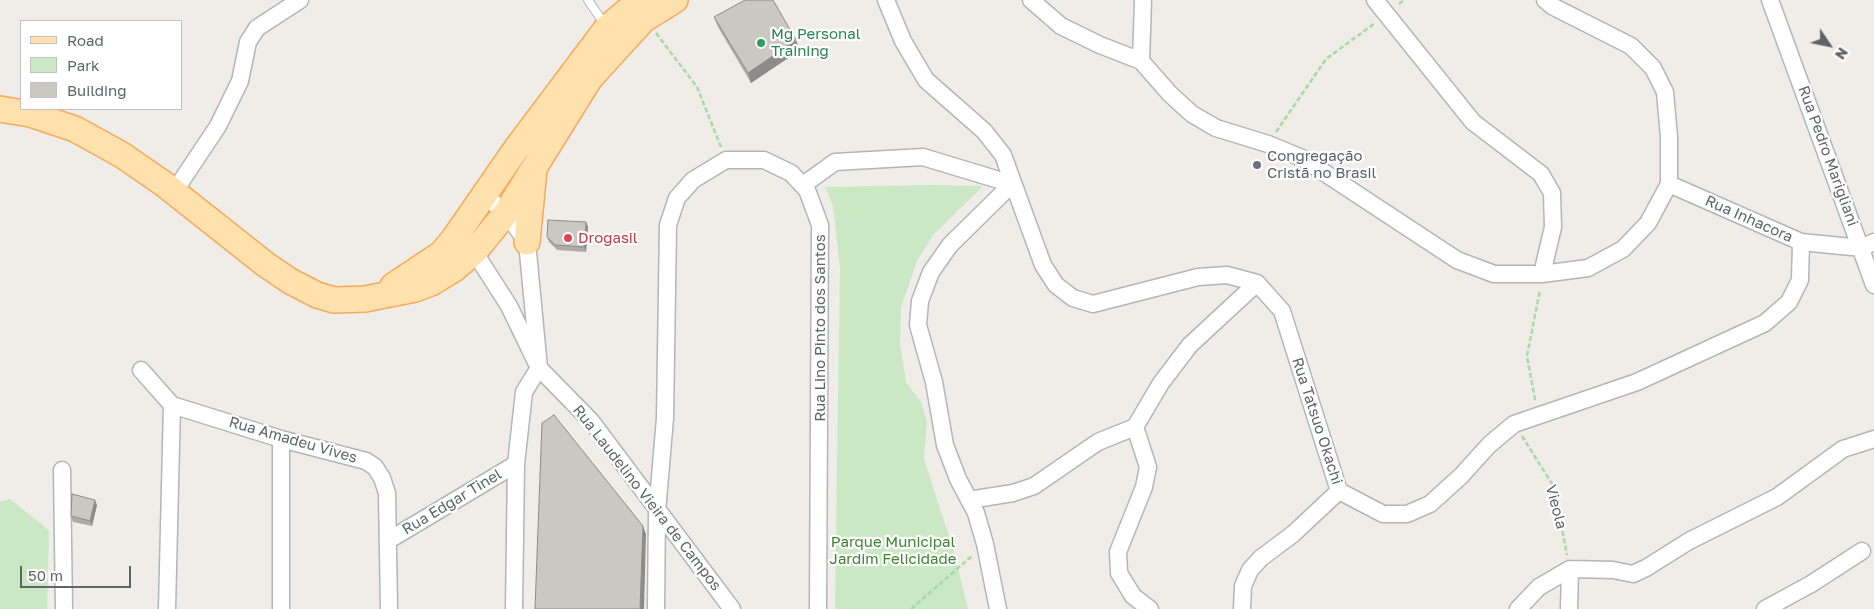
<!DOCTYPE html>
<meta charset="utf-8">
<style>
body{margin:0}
#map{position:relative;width:1874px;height:609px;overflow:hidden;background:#f0ece7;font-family:"Golos Text",sans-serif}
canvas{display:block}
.legend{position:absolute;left:20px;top:20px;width:162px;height:90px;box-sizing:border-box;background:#fff;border:1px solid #bfc1c2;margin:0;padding:6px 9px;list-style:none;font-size:15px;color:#5e6467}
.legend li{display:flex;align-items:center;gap:10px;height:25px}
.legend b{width:25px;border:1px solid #bfc1c2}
.north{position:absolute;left:1804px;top:20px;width:50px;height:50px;-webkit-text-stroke:4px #fff;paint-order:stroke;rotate:124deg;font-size:14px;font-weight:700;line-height:20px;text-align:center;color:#5e6467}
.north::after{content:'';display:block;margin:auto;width:18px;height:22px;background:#5e6467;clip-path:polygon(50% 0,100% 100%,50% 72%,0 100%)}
.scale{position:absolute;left:20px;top:566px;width:111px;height:22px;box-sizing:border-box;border:2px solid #5e6467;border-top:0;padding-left:6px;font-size:15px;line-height:18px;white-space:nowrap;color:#5e6467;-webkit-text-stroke:4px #fff;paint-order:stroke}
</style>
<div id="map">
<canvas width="1874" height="609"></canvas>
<ul class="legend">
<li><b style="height:6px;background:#ffe1ad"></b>Road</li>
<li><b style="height:14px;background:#cae8c3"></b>Park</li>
<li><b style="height:14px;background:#cbc7c3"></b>Building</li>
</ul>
<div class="north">N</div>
<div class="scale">50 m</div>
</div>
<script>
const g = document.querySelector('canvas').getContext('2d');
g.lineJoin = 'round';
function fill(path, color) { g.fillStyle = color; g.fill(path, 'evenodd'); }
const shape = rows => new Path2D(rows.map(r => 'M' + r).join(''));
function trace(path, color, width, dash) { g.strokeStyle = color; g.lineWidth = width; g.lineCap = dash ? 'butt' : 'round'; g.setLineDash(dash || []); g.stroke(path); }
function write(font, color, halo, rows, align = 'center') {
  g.font = font + ' "Golos Text",sans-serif'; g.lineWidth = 4.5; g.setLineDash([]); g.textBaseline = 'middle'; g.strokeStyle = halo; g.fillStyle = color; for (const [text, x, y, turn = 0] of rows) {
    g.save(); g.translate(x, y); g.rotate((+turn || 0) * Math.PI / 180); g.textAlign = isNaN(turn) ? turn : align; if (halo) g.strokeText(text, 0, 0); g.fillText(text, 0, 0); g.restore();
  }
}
fill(shape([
 [930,185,983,186,933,235,917,261,901,307,900,344,906,382,921,402,927,422,924,459,954,552,968,609,835,609,840,268,833,206,825,187],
 [10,499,49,530,47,609,0,609,0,502]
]), '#cae8c3');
const lane = shape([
 [588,0,605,25]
]);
const street = shape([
 [886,0,903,41,926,80,984,131,1003,155,1043,265,1056,285,1073,298,1093,304,1198,277,1227,275,1257,283,1282,311,1339,491,1383,514,1407,514,1430,504,1461,476,1489,445,1514,424,1637,382,1765,323,1789,302,1800,280,1801,242],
 [1031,0,1061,26,1100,45,1141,61,1170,94,1192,114,1216,128,1268,144,1302,158,1457,260,1494,274,1542,274,1588,268,1623,249,1648,223,1669,184,1669,137,1665,92,1653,68,1631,46,1552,6,1545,0],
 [1375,0,1473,122,1541,174,1552,193,1553,227,1542,274],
 [1770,0,1874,285],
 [1141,61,1143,0],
 [1669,184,1801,242,1862,248,1874,242],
 [803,185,835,162,923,157,1012,184],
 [174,192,218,126,240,81,248,42,257,28,300,0],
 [484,195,506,213,527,242,539,368,524,392,516,464,514,609],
 [470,245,509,306,539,368,591,421,732,609],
 [141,370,172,405,281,439,366,461,375,467,382,478,387,493,389,609],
 [1135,427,1148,467,1144,487,1118,552,1119,573,1133,596,1150,609],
 [1135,427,1161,383,1190,345,1257,283],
 [62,470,64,609],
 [969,500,1013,493,1034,486,1098,442,1135,427],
 [389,540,516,464],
 [167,609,172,405],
 [281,609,281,439],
 [656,609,657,512,665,418,668,225,677,198,693,180,726,160,764,160,791,173,807,190,820,225,818,609],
 [998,609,985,544,976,513,958,479,945,445,934,382,918,325,920,301,931,272,950,245,1012,184],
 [1242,609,1243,586,1250,570,1261,558,1293,534,1339,491],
 [1518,609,1539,587,1570,569,1613,570,1633,574,1646,568,1689,541,1777,497,1843,449,1874,439],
 [1569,609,1570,569],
 [1765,609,1811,584,1862,551]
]);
const primary = shape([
 [0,109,30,114,75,129,122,155,164,184,265,264,290,281,317,295,334,300,365,299,415,289,431,283,454,269,474,252,506,213,590,78,643,20,675,0],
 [527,242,534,170],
 [393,286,441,254,453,240,516,149,607,28,640,0]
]);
trace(lane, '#b2b6b9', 10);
trace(street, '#b2b6b9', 19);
trace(primary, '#f5ab5b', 28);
trace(shape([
 [1399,4,1404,0],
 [656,33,697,87,721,147],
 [1276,132,1326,59,1375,23],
 [1535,400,1527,356,1540,290],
 [1522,436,1554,487,1567,555],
 [911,609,973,555]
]), '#a6daa9', 2.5, [5, 2.5]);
trace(lane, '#fff', 8);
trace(street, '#fff', 16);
trace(primary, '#ffe1ad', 25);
fill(shape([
 [714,17,800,50,751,83,718,27],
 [586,222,588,227,586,252,557,250,549,242,547,237],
 [97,505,92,526,73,522,71,516]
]), '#afaba8');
fill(shape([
 [796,40,800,50,751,83,748,73],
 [586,222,588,227,586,252,584,247],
 [95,500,97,505,92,526,90,521],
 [643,526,646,534,644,609,640,609]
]), '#8e8b88');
const building = shape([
 [745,0,773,0,796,40,748,73,714,17,745,0],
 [548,220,586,222,584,247,555,245,547,237,548,220],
 [554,415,643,526,640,609,535,609,542,423,554,415],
 [72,494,95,500,90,521,71,516,72,494]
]);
fill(building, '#cbc7c3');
trace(building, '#8e8b88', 1);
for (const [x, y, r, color] of [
 [761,43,5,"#2e9e5b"],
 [1257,165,5,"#6b7280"],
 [568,238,5,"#e0444e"]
]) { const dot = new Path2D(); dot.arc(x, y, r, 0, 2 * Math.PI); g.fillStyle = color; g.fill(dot); trace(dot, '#fff', 2); }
write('15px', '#27864d', '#fff', [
 ["Mg Personal",771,34],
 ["Training",771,51]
], 'left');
write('15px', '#5b616d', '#fff', [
 ["Congregação",1267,156],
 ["Cristã no Brasil",1267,173]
], 'left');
write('15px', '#5e6467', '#fff', [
 ["Rua Pedro Marigliani",1828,156,70],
 ["Rua Inhacora",1749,219,24],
 ["Rua Lino Pinto dos Santos",820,328,-90],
 ["Rua Tatsuo Okachi",1317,421,72],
 ["Rua Amadeu Vives",293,440,16],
 ["Rua Laudelino Vieira de Campos",647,498,52],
 ["Rua Edgar Tinel",452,502,-31],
 ["Vieola",1556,507,75]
]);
write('15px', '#be3a42', '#fff', [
 ["Drogasil",578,238]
], 'left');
write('15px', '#3e8232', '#fff', [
 ["Parque Municipal",893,542],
 ["Jardim Felicidade",893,559]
]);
</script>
